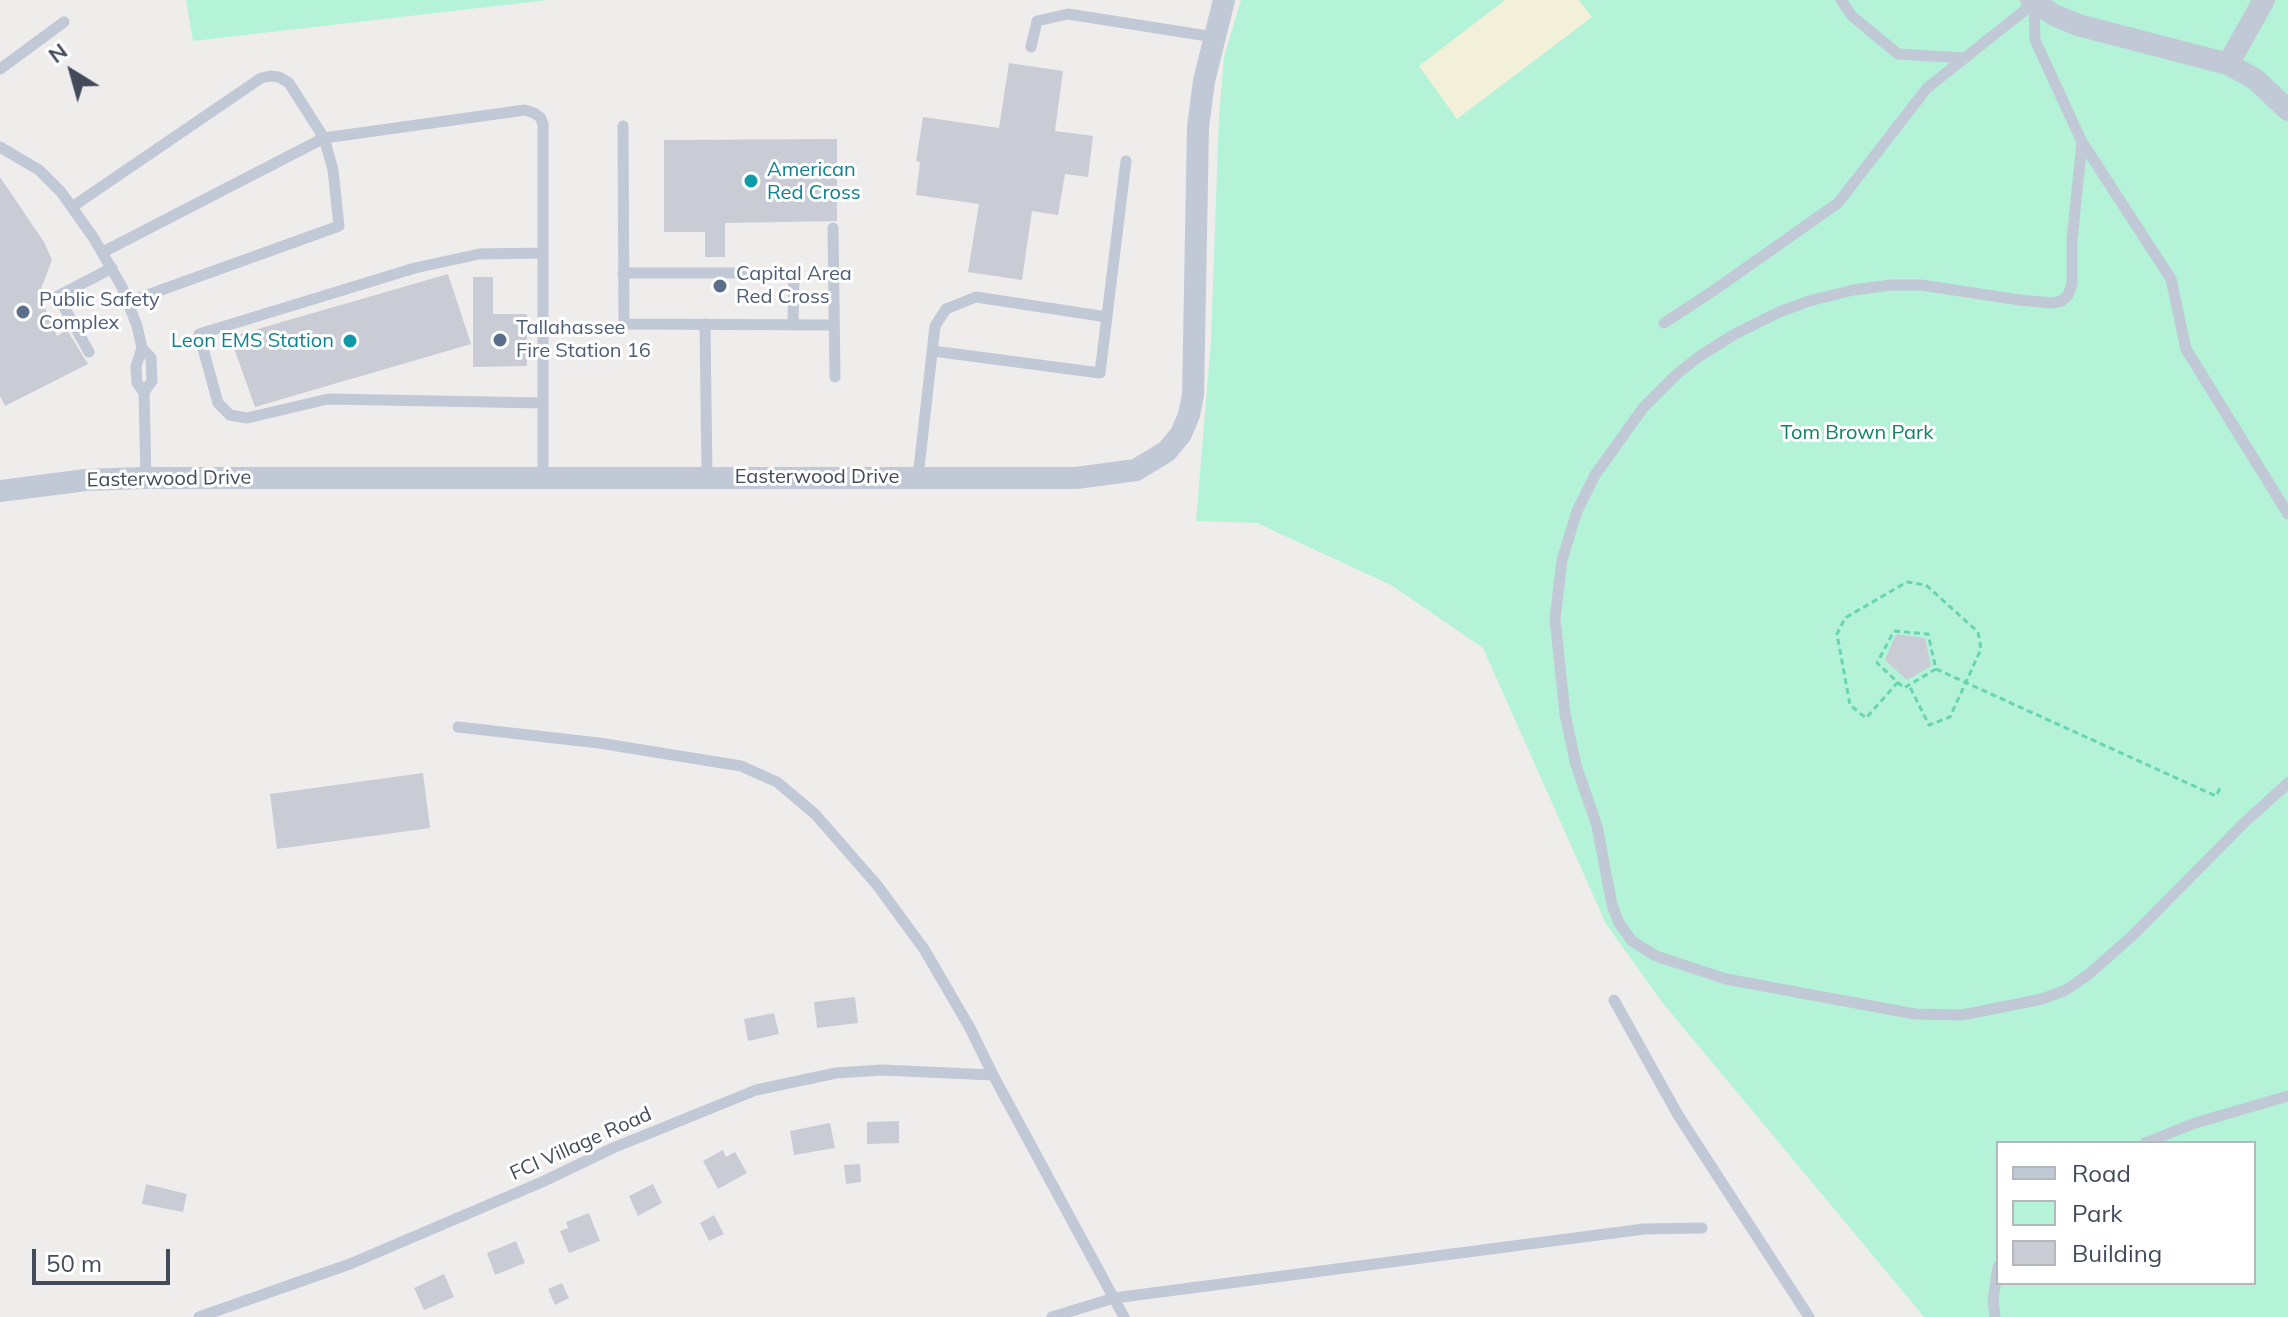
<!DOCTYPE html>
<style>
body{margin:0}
#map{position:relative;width:2288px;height:1317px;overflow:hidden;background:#efecec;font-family:Mulish,sans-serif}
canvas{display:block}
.legend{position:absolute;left:1996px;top:1141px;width:260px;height:144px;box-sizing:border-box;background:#fff;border:2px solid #b4b7bd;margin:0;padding:10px 14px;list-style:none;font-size:24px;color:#434b5b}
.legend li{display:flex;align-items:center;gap:16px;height:40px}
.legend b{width:40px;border:2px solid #b4b7bd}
.north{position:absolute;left:32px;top:32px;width:80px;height:80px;-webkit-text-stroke:6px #fff;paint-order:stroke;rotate:323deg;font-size:22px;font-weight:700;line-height:32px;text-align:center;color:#434b5b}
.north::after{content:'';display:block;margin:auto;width:28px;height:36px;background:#434b5b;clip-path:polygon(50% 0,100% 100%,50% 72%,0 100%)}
.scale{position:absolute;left:32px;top:1249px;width:138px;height:36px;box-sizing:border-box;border:4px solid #434b5b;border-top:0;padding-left:10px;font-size:24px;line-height:28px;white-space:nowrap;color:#434b5b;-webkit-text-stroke:6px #fff;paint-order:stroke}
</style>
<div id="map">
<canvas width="2288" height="1317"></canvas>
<ul class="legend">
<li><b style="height:10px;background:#c1c8d6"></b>Road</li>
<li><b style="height:22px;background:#b4f3d8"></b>Park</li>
<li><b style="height:22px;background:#caccd5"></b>Building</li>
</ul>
<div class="north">N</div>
<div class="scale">50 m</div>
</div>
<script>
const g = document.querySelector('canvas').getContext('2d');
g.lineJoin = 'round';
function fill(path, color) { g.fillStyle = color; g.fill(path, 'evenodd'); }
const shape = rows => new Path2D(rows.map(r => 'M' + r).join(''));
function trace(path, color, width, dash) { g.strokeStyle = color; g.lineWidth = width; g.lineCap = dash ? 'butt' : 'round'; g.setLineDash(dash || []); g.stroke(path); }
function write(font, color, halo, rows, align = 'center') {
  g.font = font + ' Mulish,sans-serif'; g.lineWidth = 6; g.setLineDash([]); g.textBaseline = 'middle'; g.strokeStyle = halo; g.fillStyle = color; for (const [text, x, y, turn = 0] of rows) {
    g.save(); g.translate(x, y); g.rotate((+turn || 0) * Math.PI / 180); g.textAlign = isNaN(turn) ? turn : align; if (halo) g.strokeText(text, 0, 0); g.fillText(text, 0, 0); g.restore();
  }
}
fill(shape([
 [186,0,548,0,193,41],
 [1241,0,2288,0,2288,1317,1924,1317,1662,1002,1606,924,1483,648,1391,585,1257,523,1196,521,1211,341,1219,116,1224,57],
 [1998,1143,2254,1143,2254,1283,1998,1283]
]), '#b4f3d8');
fill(shape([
 [1505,0,1579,0,1592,17,1457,119,1419,66]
]), '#f3f0da');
fill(shape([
 [1009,63,1063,71,1055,131,1093,136,1088,177,1065,174,1058,215,1032,211,1022,280,968,272,979,204,916,195,920,162,916,161,923,117,999,128],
 [837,139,837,221,725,223,725,257,705,257,705,232,664,232,664,140],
 [0,177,44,242,52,260,39,294,57,336,67,330,88,364,5,406,0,396],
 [448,274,471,344,255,407,230,337],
 [473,277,493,277,493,314,527,314,527,366,473,367],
 [1896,634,1925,638,1931,666,1907,680,1885,660],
 [423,773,430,828,277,849,270,794],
 [855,997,858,1023,817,1028,814,1002],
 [774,1013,779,1034,748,1041,744,1019],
 [899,1121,899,1143,867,1144,867,1122],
 [830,1123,835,1148,794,1155,790,1131],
 [723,1150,726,1157,735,1152,747,1173,718,1189,703,1161],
 [860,1164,861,1182,846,1184,844,1165],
 [146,1184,187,1194,183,1212,142,1204],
 [653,1184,662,1203,638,1216,629,1196],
 [589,1213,600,1241,569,1253,560,1231,568,1228,566,1222],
 [714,1215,724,1234,709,1241,700,1223],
 [516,1241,525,1263,495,1275,487,1253],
 [444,1274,454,1297,424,1310,414,1288],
 [562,1283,569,1298,555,1305,548,1289]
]), '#caccd5');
trace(shape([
 [1894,631,1928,634,1936,669,1904,688,1877,663,1894,631],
 [1936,669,2216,796,2220,788],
 [1898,682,1866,718,1850,705,1837,634,1845,618,1907,582,1926,585,1978,632,1981,649,1950,717,1929,725,1909,685]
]), '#69d4b3', 3, [6, 4]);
trace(shape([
 [1841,0,1852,16,1898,54,1965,58],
 [2034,3,2035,40,2082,142,2171,279,2186,349,2288,514],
 [1031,47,1037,21,1068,14,1214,37],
 [0,69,64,22],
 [623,126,624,324,834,325],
 [2082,142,2072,240,2072,284,2068,295,2062,301,2052,303,2020,300,1921,285,1891,285,1853,290,1809,301,1779,312,1735,334,1700,356,1678,373,1643,408,1595,475,1577,511,1562,560,1555,619,1565,714,1576,765,1597,826,1612,905,1619,923,1632,941,1656,956,1726,979,1915,1014,1962,1015,2042,999,2066,990,2089,974,2132,936,2245,822,2288,783],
 [0,147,39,170,61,192,93,237,122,287,137,326,142,348,151,358,152,381,144,392,146,478],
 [72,207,261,78,270,76,279,77,289,83,324,138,333,170,339,226,128,302],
 [833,228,835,377],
 [103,252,324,138,525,110,534,113,540,117,543,124,543,477],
 [543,253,479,254,415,268,199,334,218,403,230,415,247,418,328,399,543,403],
 [623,273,794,273,793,324],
 [1664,323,1713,291,1838,203,1927,88,2034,3],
 [705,324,707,477],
 [142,348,136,366,137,383,144,392],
 [933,351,1100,373,1126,161],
 [89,352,58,296,112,268],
 [918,477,935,326,946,309,976,297,1107,317],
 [458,727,599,743,741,766,777,782,815,814,877,885,924,949,970,1028,993,1075,1124,1317],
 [1614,1000,1678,1115,1809,1317],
 [2145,1143,2195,1123,2288,1096],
 [199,1317,350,1264,542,1182,613,1148,756,1090,836,1073,882,1070,993,1075],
 [1052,1317,1114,1298,1644,1229,1702,1228],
 [1995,1317,1993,1300,1998,1267]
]), '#c1c8d6', 11);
trace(shape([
 [2031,0,2054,15,2078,25,2228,64,2255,79,2288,110],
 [2228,64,2264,0],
 [0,491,86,480,143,478,1076,478,1136,470,1167,451,1181,434,1189,415,1193,395,1198,127,1204,81,1224,0]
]), '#c1c8d6', 22);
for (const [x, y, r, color] of [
 [751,181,8,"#0f9aa8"],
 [720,286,8,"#5c6f8a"],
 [23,312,8,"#5c6f8a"],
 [500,340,8,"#5c6f8a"],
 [350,341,8,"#0f9aa8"]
]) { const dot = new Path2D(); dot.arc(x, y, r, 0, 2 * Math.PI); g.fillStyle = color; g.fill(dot); trace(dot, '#fff', 3); }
write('20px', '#0d838f', '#fff', [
 ["American",767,170],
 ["Red Cross",767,193],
 ["Leon EMS Station",334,341,"right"]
], 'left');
write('20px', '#4e5e75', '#fff', [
 ["Capital Area",736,274],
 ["Red Cross",736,297],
 ["Public Safety",39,300],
 ["Complex",39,323],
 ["Tallahassee",516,328],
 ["Fire Station 16",516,351]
], 'left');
write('20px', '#0d845e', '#fff', [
 ["Tom Brown Park",1857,433]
]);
write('20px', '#434b5b', '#fff', [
 ["Easterwood Drive",817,477],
 ["Easterwood Drive",169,479,-1],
 ["FCI Village Road",581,1144,-24]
]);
</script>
